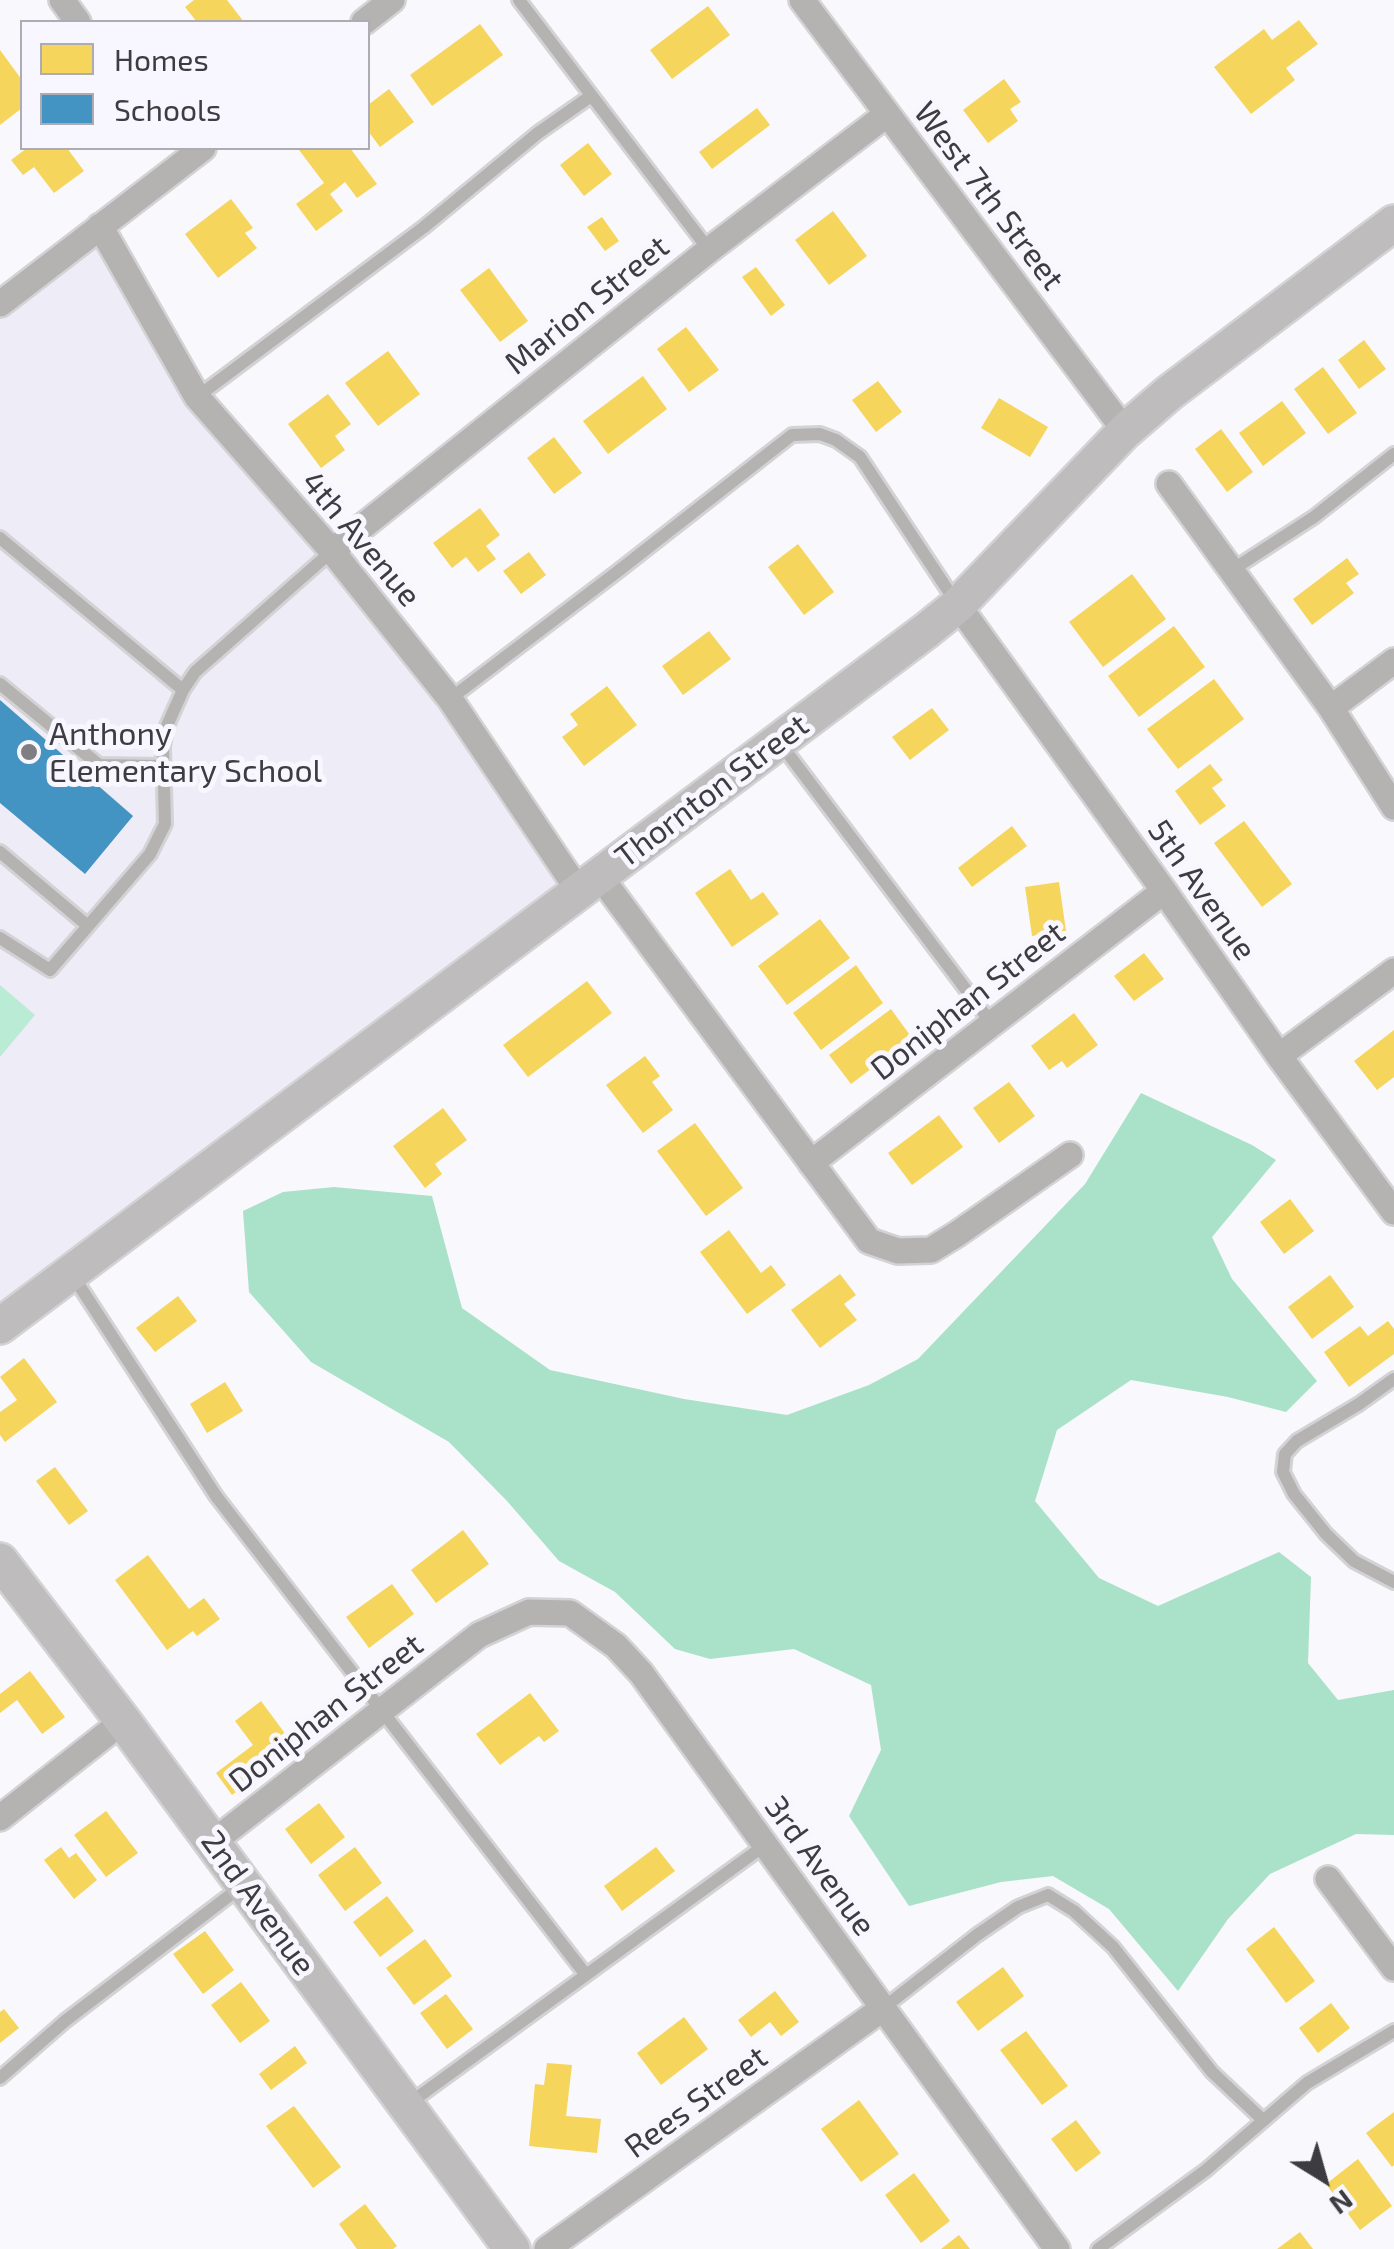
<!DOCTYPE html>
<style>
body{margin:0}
#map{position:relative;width:1394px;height:2249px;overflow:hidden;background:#f9f8fc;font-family:"Exo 2",sans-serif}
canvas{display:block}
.legend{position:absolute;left:20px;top:20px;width:350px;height:130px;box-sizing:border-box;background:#f8f6fe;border:2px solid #adacb2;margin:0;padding:12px 18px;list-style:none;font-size:30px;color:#3d3c40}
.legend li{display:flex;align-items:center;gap:20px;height:50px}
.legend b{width:50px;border:2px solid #adacb2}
.north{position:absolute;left:1274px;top:2129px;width:100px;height:100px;-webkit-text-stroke:8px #f8f6fe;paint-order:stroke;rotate:143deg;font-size:28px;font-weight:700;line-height:40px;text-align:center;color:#3d3c40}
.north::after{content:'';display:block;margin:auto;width:35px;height:45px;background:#3d3c40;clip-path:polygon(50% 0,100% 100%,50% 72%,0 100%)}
</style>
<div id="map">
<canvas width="1394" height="2249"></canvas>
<ul class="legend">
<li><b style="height:28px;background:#f6d55c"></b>Homes</li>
<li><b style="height:28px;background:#4393c3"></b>Schools</li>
</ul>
<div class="north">N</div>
</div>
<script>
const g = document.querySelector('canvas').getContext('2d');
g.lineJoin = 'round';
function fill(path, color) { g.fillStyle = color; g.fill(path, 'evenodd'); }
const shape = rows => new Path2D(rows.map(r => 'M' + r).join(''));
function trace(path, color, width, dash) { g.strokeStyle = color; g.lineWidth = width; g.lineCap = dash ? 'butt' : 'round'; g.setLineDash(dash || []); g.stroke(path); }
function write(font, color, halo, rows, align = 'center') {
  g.font = font + ' "Exo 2",sans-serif'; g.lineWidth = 10; g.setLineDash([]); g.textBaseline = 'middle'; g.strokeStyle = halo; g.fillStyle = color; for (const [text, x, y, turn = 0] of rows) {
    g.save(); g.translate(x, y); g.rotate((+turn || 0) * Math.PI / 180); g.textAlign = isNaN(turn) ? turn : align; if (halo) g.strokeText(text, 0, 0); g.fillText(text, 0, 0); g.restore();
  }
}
fill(shape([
 [100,226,197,397,332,551,578,890,0,1326,0,304]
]), '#eeecf7');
fill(shape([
 [0,985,35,1015,0,1057]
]), '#baebd5');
fill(shape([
 [1141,1093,1252,1145,1276,1160,1212,1237,1232,1279,1317,1381,1286,1412,1228,1397,1131,1380,1057,1430,1035,1501,1099,1578,1158,1606,1279,1552,1311,1577,1308,1663,1338,1700,1394,1690,1394,1835,1356,1834,1270,1874,1228,1919,1178,1991,1109,1909,1053,1876,1001,1882,909,1906,849,1816,881,1750,871,1685,794,1649,710,1659,675,1649,615,1592,559,1561,507,1501,449,1442,311,1362,249,1292,243,1211,283,1192,334,1187,432,1196,462,1308,550,1370,684,1399,787,1415,869,1385,918,1359,1085,1184]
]), '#aae1c9');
fill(shape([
 [194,0,227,0,244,22,197,22,185,7],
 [708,6,730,35,672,79,650,50],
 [1299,20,1318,44,1286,68,1295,80,1251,114,1214,67,1264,29,1272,40],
 [480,24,503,55,432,106,410,75],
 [0,50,22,80,22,108,0,125],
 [1004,79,1021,102,1010,109,1018,121,988,143,963,110],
 [389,89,414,122,380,147,368,131,368,105],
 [757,108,770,125,712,169,699,152],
 [588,143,612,174,584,196,560,165],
 [27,148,67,148,84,171,54,193,34,167,23,175,11,160],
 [302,148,350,148,377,184,357,198,345,182,330,194,343,211,316,231,296,204,324,183,299,150],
 [231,199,253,228,245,233,257,248,218,278,185,234],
 [833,211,867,256,829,285,795,240],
 [602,217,619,241,605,251,587,227],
 [756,267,785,305,771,316,742,277],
 [489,268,528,321,500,342,460,290],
 [686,327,719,370,689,392,657,349],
 [1364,340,1386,369,1359,389,1338,360],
 [388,351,420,394,378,426,345,383],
 [1323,367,1357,413,1328,434,1294,389],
 [643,376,667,409,608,454,583,421],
 [878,381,902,412,876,432,852,400],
 [328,394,351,424,335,436,345,450,321,468,288,424],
 [999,398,1048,427,1030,457,981,428],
 [1282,401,1306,433,1263,466,1239,433],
 [1221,429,1253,472,1227,492,1195,449],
 [554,437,582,473,554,494,527,458],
 [480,508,500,535,486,546,496,559,478,572,466,557,452,568,433,543],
 [798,544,834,592,804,615,768,567],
 [529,552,546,575,521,594,503,571],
 [1347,558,1359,574,1346,583,1354,593,1312,625,1293,599],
 [1132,574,1166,619,1103,667,1069,622],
 [1174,626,1205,667,1139,717,1108,676],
 [709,631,731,659,683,695,662,666],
 [1214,679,1244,719,1178,769,1147,729],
 [607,686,637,725,584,766,562,737,578,725,570,714],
 [932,708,949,730,910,760,892,737],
 [1210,764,1223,780,1212,788,1226,806,1200,825,1175,791],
 [1244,821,1292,884,1262,907,1214,843],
 [1012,826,1027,846,972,887,958,868],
 [730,869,751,900,763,892,779,914,732,947,695,893],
 [1059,882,1066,931,1032,936,1025,887],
 [820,919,850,958,787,1005,758,966],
 [1144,953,1164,979,1134,1001,1114,976],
 [856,965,883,1003,821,1050,793,1013],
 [587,981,612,1013,528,1077,503,1045],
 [891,1009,912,1038,851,1084,829,1055],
 [1074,1013,1098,1045,1067,1068,1062,1061,1049,1070,1031,1046],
 [1394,1030,1394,1077,1377,1090,1354,1061],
 [645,1056,660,1076,652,1082,673,1110,643,1133,606,1085],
 [1009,1082,1035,1116,999,1143,973,1108],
 [443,1108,467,1140,435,1164,442,1174,425,1188,393,1146],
 [939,1115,963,1147,912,1185,888,1153],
 [695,1123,743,1188,706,1216,657,1151],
 [1290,1199,1314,1231,1284,1254,1260,1222],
 [729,1230,761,1273,771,1265,786,1285,747,1314,700,1252],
 [840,1274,856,1295,844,1304,857,1320,820,1348,791,1310],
 [1330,1275,1354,1307,1312,1339,1288,1307],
 [178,1296,197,1321,155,1352,136,1328],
 [1388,1321,1394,1329,1394,1354,1349,1387,1324,1352,1360,1326,1368,1336],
 [24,1358,57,1402,5,1442,0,1435,0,1412,17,1400,0,1377],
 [225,1382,243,1411,207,1433,190,1404],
 [55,1467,88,1511,69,1525,36,1481],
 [463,1530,489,1564,436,1603,411,1570],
 [148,1555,189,1609,204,1598,220,1619,197,1636,193,1631,167,1650,115,1580],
 [392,1584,414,1614,369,1648,346,1617],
 [30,1671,65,1717,42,1734,17,1700,0,1713,0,1694],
 [530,1693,559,1731,544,1742,539,1736,500,1765,476,1734],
 [261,1701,295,1747,232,1795,216,1773,253,1745,235,1721],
 [319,1803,345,1837,311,1864,285,1829],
 [106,1811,138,1853,106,1877,74,1835],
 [61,1847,69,1858,76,1853,97,1880,74,1899,44,1860],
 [355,1847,382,1883,345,1911,318,1875],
 [656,1847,675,1871,622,1911,604,1886],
 [387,1896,414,1931,380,1957,353,1922],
 [1274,1927,1315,1981,1286,2003,1246,1949],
 [205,1931,234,1970,203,1994,173,1954],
 [425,1939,452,1976,414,2005,386,1968],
 [1003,1967,1024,1996,978,2031,956,2002],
 [241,1982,270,2021,240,2043,211,2005],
 [775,1991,799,2022,781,2036,770,2022,751,2037,738,2020],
 [446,1994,473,2029,447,2049,420,2013],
 [1331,2003,1350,2028,1318,2053,1299,2028],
 [4,2009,19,2028,0,2043,0,2012],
 [684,2017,708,2049,661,2085,637,2053],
 [1026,2031,1068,2086,1042,2105,1000,2050],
 [295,2046,307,2063,271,2090,259,2074],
 [547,2063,572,2065,566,2116,601,2119,597,2153,529,2146,535,2084,544,2085],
 [859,2100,899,2154,861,2182,821,2129],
 [294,2106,341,2167,313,2188,266,2126],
 [1394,2112,1394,2165,1392,2167,1366,2133],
 [1076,2120,1101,2153,1076,2172,1051,2139],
 [1358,2159,1392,2206,1360,2230,1326,2184],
 [914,2173,950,2221,921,2243,885,2195],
 [365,2204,397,2246,393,2249,357,2249,339,2224],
 [1300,2232,1313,2249,1277,2249],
 [959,2235,970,2249,941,2249]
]), '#f6d55c');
fill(shape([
 [0,700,133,816,85,874,0,803]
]), '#4393c3');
const lane = shape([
 [519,0,709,250],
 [197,397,424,227,538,133,591,96],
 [0,538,183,690],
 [1232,570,1314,517,1394,454],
 [0,684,99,765,162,766],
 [450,699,617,572,792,435,820,434,836,440,860,457,957,604],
 [780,743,992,1024],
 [0,852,88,926],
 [0,938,50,970,88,926,150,854,165,824,163,747,166,728,183,690,195,672,332,551],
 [73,1276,216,1496,586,1975],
 [1394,1379,1359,1404,1297,1441,1285,1454,1283,1472,1294,1494,1326,1534,1354,1561,1394,1582],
 [882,2009,977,1935,1018,1907,1048,1895,1074,1911,1113,1947,1212,2072,1263,2120],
 [0,2078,65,2021,242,1886],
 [407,2105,765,1845],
 [1098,2249,1206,2170,1307,2083,1394,2031]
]);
const street = shape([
 [62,0,78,22],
 [802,0,1125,431],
 [364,22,392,0],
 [100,226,197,397,332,551,450,699,578,890],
 [0,304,203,148],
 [1169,484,1331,708,1394,807],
 [332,551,709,250,886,115],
 [958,605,1164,891,1279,1056,1394,1212],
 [1331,708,1394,661],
 [599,875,869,1241,898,1251,931,1250,957,1234,1070,1155],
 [1279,1056,1394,971],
 [811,1163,1164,891],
 [0,1818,123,1721],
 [213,1842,479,1635,529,1612,570,1613,616,1646,641,1673,1057,2249],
 [1328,1879,1394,1968],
 [547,2249,882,2009]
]);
const secondary = shape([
 [0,1326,927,630,958,605,1125,431,1169,393,1394,223],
 [0,1561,123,1721,512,2249]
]);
trace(lane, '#d3d3d6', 18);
trace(street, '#d3d3d6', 30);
trace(secondary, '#d3d3d6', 40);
trace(lane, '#b4b3b2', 12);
trace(street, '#b4b3b2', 25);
trace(secondary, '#bebcbd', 35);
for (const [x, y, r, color] of [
 [29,752,10,"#7f7e82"]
]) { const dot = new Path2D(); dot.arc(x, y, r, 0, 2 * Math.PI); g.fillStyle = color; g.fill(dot); trace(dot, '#f8f6fe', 4); }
write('32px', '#3d3c40', '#f8f6fe', [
 ["West 7th Street",989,196,53],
 ["Marion Street",587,305,-39],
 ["4th Avenue",361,539,50],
 ["Thornton Street",712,791,-37],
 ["5th Avenue",1202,890,55],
 ["Doniphan Street",968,1001,-38],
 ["Doniphan Street",326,1713,-38],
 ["3rd Avenue",820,1866,54],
 ["2nd Avenue",258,1903,54],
 ["Rees Street",696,2102,-36]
]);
write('32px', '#3d3c40', '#f8f6fe', [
 ["Anthony",49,734],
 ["Elementary School",49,771]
], 'left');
</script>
